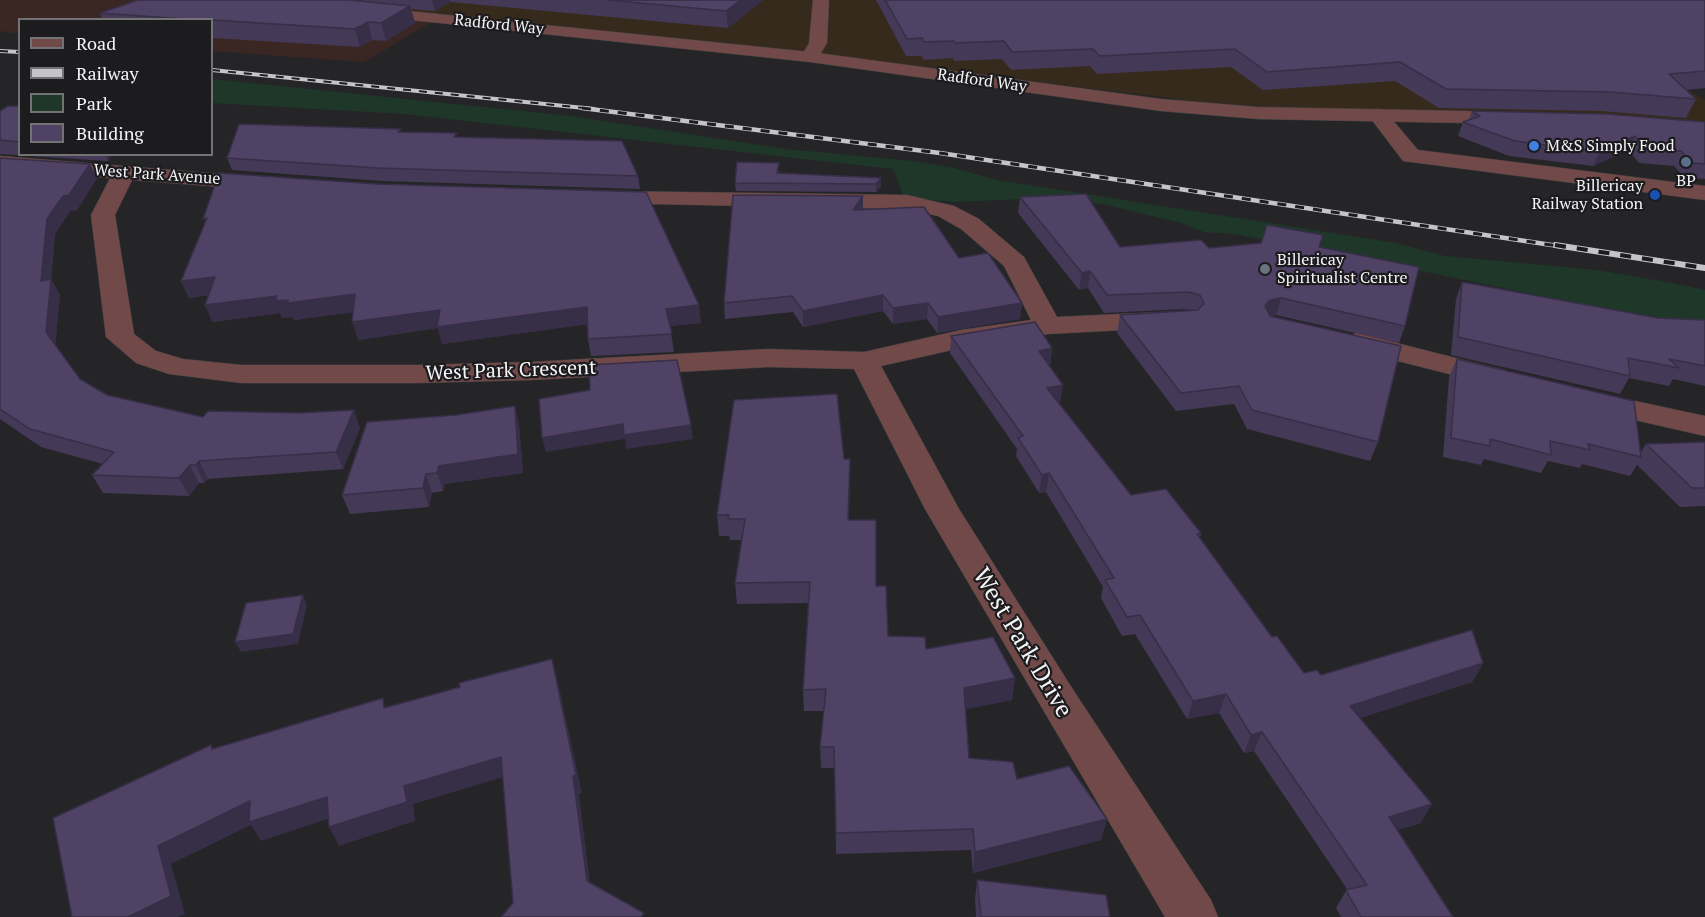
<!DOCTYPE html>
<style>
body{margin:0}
#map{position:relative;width:1705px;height:917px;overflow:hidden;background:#252527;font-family:"PT Serif",serif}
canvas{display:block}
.legend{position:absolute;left:18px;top:18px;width:195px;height:138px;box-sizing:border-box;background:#1c1b1e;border:2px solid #737274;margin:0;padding:8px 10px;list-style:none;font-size:18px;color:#f5f4f6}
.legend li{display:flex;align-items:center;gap:12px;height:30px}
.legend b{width:30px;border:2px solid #737274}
</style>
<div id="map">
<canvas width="1705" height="917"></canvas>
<ul class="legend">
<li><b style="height:8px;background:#714949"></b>Road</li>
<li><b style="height:8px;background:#c5c5c7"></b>Railway</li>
<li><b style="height:16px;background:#1e3729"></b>Park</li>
<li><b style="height:16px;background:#4f4265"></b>Building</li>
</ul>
</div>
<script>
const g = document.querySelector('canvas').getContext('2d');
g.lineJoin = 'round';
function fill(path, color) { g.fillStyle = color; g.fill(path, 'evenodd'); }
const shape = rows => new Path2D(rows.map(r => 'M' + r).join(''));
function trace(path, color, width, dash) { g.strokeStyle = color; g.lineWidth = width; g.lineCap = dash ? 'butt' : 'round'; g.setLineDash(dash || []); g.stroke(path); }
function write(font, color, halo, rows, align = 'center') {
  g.font = font + ' "PT Serif",serif'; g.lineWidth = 4.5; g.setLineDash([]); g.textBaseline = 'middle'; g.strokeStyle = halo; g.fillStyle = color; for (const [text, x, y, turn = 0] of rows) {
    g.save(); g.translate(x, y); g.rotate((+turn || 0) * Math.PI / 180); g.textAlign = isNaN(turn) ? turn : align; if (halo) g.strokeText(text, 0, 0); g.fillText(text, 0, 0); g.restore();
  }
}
fill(shape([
 [0,0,260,0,437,19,364,62,212,51,212,20,20,20,19,34,0,31]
]), '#3a2723');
fill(shape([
 [260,0,1231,0,1553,15,1705,100,1705,124,1388,115,1201,102,842,58]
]), '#362a1c');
fill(shape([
 [212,79,571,116,786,149,912,161,954,168,997,180,1396,243,1445,256,1597,270,1672,283,1705,290,1705,330,1311,248,1234,234,1204,232,1181,223,1103,204,1046,198,953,202,904,197,893,169,404,114,212,103]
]), '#1e3729');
const minor = shape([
 [813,0,829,0,827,43,816,61,810,62,801,57,809,43,813,0],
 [1378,109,1385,111,1418,150,1705,186,1705,200,1403,161,1368,115,1371,111,1378,109],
 [0,156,269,178,272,183,269,188,261,190,132,180,115,215,134,334,156,351,183,359,241,365,416,365,531,362,768,349,864,352,961,330,1031,320,1004,266,961,229,938,216,907,209,598,203,594,198,598,193,606,191,907,195,954,206,979,219,1024,257,1057,317,1162,312,1172,314,1176,320,1172,326,1162,328,1048,334,961,348,881,366,959,509,1070,685,1211,900,1218,917,1165,917,925,509,854,369,768,367,531,380,416,383,241,383,169,374,136,363,106,337,91,215,110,178,0,170,0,156],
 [1357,333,1507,371,1511,377,1507,383,1496,386,1347,348,1343,342,1347,336,1357,333],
 [1593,392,1705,416,1705,436,1582,408,1578,401,1582,394,1593,392]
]);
const tertiary = shape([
 [369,7,810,52,1161,99,1258,107,1515,112,1522,114,1525,118,1522,122,1515,124,1258,119,1161,111,810,62,363,15,361,12,363,9,369,7]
]);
trace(minor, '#424244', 1);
trace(tertiary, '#424244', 1);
fill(minor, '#714949');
fill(tertiary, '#714949');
const railFar2 = shape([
 [0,51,20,52],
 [212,70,594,109]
]);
const railFar1 = shape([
 [582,108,940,153,1565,247]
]);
const rail = shape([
 [1555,245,1705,268]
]);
trace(railFar2, '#c5c5c7', 4);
trace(railFar1, '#c5c5c7', 4.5);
trace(rail, '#c5c5c7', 6);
trace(railFar2, '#1c1b1e', 2, [8]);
trace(railFar1, '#1c1b1e', 3, [9]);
trace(rail, '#1c1b1e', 4, [11]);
fill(shape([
 [138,0,763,0,728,28,450,2,435,11,411,9,415,23,386,41,372,40,360,47,212,38,212,20,102,20,100,13],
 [876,0,1705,0,1705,88,1686,90,1696,99,1686,118,1601,111,1439,108,1395,81,1263,90,1231,67,1097,74,1090,66,1011,70,1002,59,954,61,953,58,924,60,921,56,906,56],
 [20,106,20,154,112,154,108,161,0,154,0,111],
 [1472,111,1705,122,1705,179,1685,178,1674,166,1639,163,1628,150,1593,166,1509,156,1458,136,1463,122,1469,120],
 [402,132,638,176,640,189,382,181,232,170,227,158],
 [0,158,97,178,77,210,70,211,55,234,51,279,60,295,55,345,80,379,107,395,203,417,360,428,343,469,208,479,204,483,199,483,189,496,103,493,92,475,103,464,41,447,0,419],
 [780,171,779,173,881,178,881,186,876,192,736,191,735,183],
 [863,196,863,209,959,258,1022,303,1020,319,937,333,927,319,893,324,883,311,803,327,793,312,725,319,724,303],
 [1020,197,1120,247,1209,248,1319,247,1405,326,1399,343,1276,315,1271,316,1378,442,1370,461,1247,429,1234,404,1176,411,1117,333,1120,315,1191,310,1184,309,1104,313,1088,288,1079,290,1018,213],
 [181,281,701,323,670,326,674,352,591,356,588,339,587,324,442,344,438,328,358,340,353,312,294,320,293,317,282,318,280,313,212,322,208,295,189,298],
 [1462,282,1658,318,1705,320,1705,386,1673,379,1669,386,1629,378,1620,394,1451,355,1456,299],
 [951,336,1052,348,1050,366,1049,366,1060,403,1059,403,1131,495,1201,533,1200,538,1272,637,1304,673,1321,675,1483,663,1472,682,1360,718,1421,823,1397,830,1453,917,1341,917,1336,908,1347,889,1254,751,1244,753,1219,713,1187,719,1135,634,1122,636,1101,598,1103,587,1046,492,1039,493,1016,456,1017,449,950,353],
 [1457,359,1641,452,1646,444,1705,442,1705,506,1680,507,1637,465,1630,476,1582,464,1580,468,1548,461,1541,473,1484,459,1481,465,1443,457,1449,377],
 [519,425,523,473,445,484,443,491,432,493,429,507,350,514,342,495],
 [844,459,850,459,849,520,876,586,888,636,1015,678,1012,700,965,709,969,758,1107,819,1101,840,973,873,971,850,836,854,835,768,821,768,820,747,824,711,804,711,803,690,808,603,737,604,735,583,742,540,730,540,729,536,719,536,717,515],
 [977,880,1110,917,976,917,975,899]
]), '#443957');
fill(shape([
 [432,0,450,0,450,2,435,11],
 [741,0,763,0,728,28,726,11],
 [410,6,415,23,386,41,381,23],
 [368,22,372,40,360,47,355,29],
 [1635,136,1628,150,1593,166,1600,152],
 [105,154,112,154,108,161],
 [90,164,97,178,77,210,70,211,55,234,50,288,51,279,60,295,55,349,46,332,41,281,47,219,63,196],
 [881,178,881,186,876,192,876,184],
 [863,196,863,211,853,210],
 [1090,271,1088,288,1079,290,1082,273],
 [215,277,222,293,189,298,181,281],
 [355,294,361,311,294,320,293,317,282,318,280,313,212,322,205,305,277,296],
 [883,295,883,311,803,327,803,311],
 [1281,298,1276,315,1266,317,1265,306,1270,300],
 [928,303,927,319,893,324,893,308],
 [1022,303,1020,319,937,333,938,317],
 [699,305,701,323,669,326,666,309],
 [587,307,590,324,442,344,438,328,358,340,352,322,440,310],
 [1052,348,1050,366,1036,368,1039,351],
 [1063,385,1060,403,1045,406,1047,388],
 [515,406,519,425,523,473,445,484,443,491,437,473,439,466],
 [354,410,360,428,343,469,336,452],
 [623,424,691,425,693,439,626,449,625,439,546,452,542,438],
 [850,459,850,479,848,541,848,520],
 [199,461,208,479,204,483,196,465],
 [190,465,199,483,189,496,179,478],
 [1049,473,1046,492,1039,493,1042,475],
 [426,474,432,493,429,507,423,488],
 [303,595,307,605,298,644,241,652,235,642],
 [552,659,557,678,582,793,579,794,592,899,587,881],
 [1483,663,1472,682,1341,724,1350,706],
 [1015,678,1012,700,962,710,964,688],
 [1226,694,1219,713,1187,719,1193,701],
 [1262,732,1254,751,1244,753,1251,735],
 [501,757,507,776,413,804,415,821,339,846,329,827,404,786],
 [327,797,337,816,261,841,251,825,171,864,185,914,178,917,128,917,158,846,250,801],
 [1432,804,1421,823,1379,835,1389,817],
 [1107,819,1101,840,973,873,975,852]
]), '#372e47');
const building = shape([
 [138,0,350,0,410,6,381,23,368,22,355,29,212,20,198,20,100,13,138,0],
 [608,0,741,0,726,11,608,0],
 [885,0,1705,0,1705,71,1669,74,1696,99,1610,92,1446,89,1400,62,1267,72,1235,49,1100,56,1093,49,1012,52,1004,41,955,43,954,41,924,42,922,38,907,39,885,0],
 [8,106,20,106,20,142,0,140,0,111,8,106],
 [1472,111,1607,114,1705,122,1705,164,1693,163,1681,151,1646,149,1635,136,1600,152,1515,141,1463,122,1480,116,1472,111],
 [239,124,401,129,398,132,457,133,454,137,622,141,638,176,378,168,227,158,239,124],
 [0,158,90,164,69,195,63,196,47,219,41,281,51,279,46,332,80,379,107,395,203,417,208,411,299,413,354,410,336,452,199,461,196,465,190,465,179,478,92,475,114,452,30,429,0,409,0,158],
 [737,162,779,163,777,173,881,178,876,184,735,183,737,162],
 [219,173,377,184,646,192,699,305,666,309,672,334,588,339,587,307,437,327,440,310,352,322,355,294,288,303,288,300,275,301,277,296,205,305,215,277,181,281,207,218,203,219,219,173],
 [1086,194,1120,247,1201,240,1209,248,1261,243,1267,225,1323,235,1319,247,1419,267,1405,326,1281,298,1270,300,1265,306,1270,316,1401,346,1378,442,1252,410,1239,386,1181,393,1120,315,1198,310,1204,303,1200,295,1188,292,1107,295,1090,271,1082,273,1020,197,1086,194],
 [733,195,863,196,853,210,924,207,959,258,988,253,1022,303,938,317,928,303,893,308,883,295,803,311,792,296,724,303,733,195],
 [1462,282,1658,318,1705,320,1705,366,1669,359,1679,368,1628,358,1630,376,1458,337,1462,282],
 [1035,322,1052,348,1039,351,1063,385,1047,388,1131,495,1166,489,1201,533,1197,534,1272,637,1277,636,1304,673,1317,670,1321,675,1472,630,1483,663,1350,706,1432,804,1389,817,1453,917,1361,917,1346,890,1367,885,1262,732,1251,735,1226,694,1193,701,1140,615,1127,617,1105,580,1114,578,1049,473,1042,475,1018,438,1023,436,951,336,1035,322],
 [1457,359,1634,401,1641,457,1588,444,1590,450,1550,441,1551,455,1490,439,1490,446,1451,438,1457,359],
 [677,360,691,425,624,435,623,424,542,438,539,399,590,390,589,365,677,360],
 [837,394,844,459,850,459,848,520,876,520,876,586,886,586,888,636,925,637,926,649,993,637,1015,678,964,688,969,758,1013,762,1017,779,1069,766,1107,819,975,852,973,829,836,833,834,747,820,747,826,689,803,690,810,582,735,583,745,519,728,519,729,515,717,515,734,400,837,394],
 [515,406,518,454,439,466,437,473,426,474,423,488,342,495,367,422,456,415,515,406],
 [1705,442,1705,488,1692,488,1646,444,1705,442],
 [303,595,293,634,235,642,246,603,303,595],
 [552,659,576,775,573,776,587,881,644,913,641,917,501,917,513,903,501,757,404,786,407,802,329,827,327,797,249,822,250,801,158,846,171,896,128,917,72,917,53,818,211,745,212,749,383,698,384,708,460,687,459,683,552,659],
 [977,880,1106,895,1110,917,981,917,977,880]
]);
fill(building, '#4f4265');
trace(building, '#372e47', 1.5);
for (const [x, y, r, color] of [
 [1534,146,6,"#3f7fe0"],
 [1686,162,6,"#5c6f8a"],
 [1655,195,6,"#1a4fb4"],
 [1265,269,6,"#6b7280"]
]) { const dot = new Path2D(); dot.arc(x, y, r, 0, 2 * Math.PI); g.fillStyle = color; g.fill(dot); trace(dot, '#1c1b1e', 2); }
write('16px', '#f5f4f6', '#1c1b1e', [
 ["Radford Way",499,25,6],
 ["Radford Way",982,81,8],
 ["West Park Avenue",157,175,4]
]);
write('16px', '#f5f4f6', '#1c1b1e', [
 ["M&S Simply Food",1546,146],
 ["BP",1686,181,"center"],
 ["Billericay",1643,186,"right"],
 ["Railway Station",1643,204,"right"],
 ["Billericay",1277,260],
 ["Spiritualist Centre",1277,278]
], 'left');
write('20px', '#f5f4f6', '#1c1b1e', [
 ["West Park Crescent",511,371,-2]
]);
write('24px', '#f5f4f6', '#1c1b1e', [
 ["West Park Drive",1022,643,59]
]);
</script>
